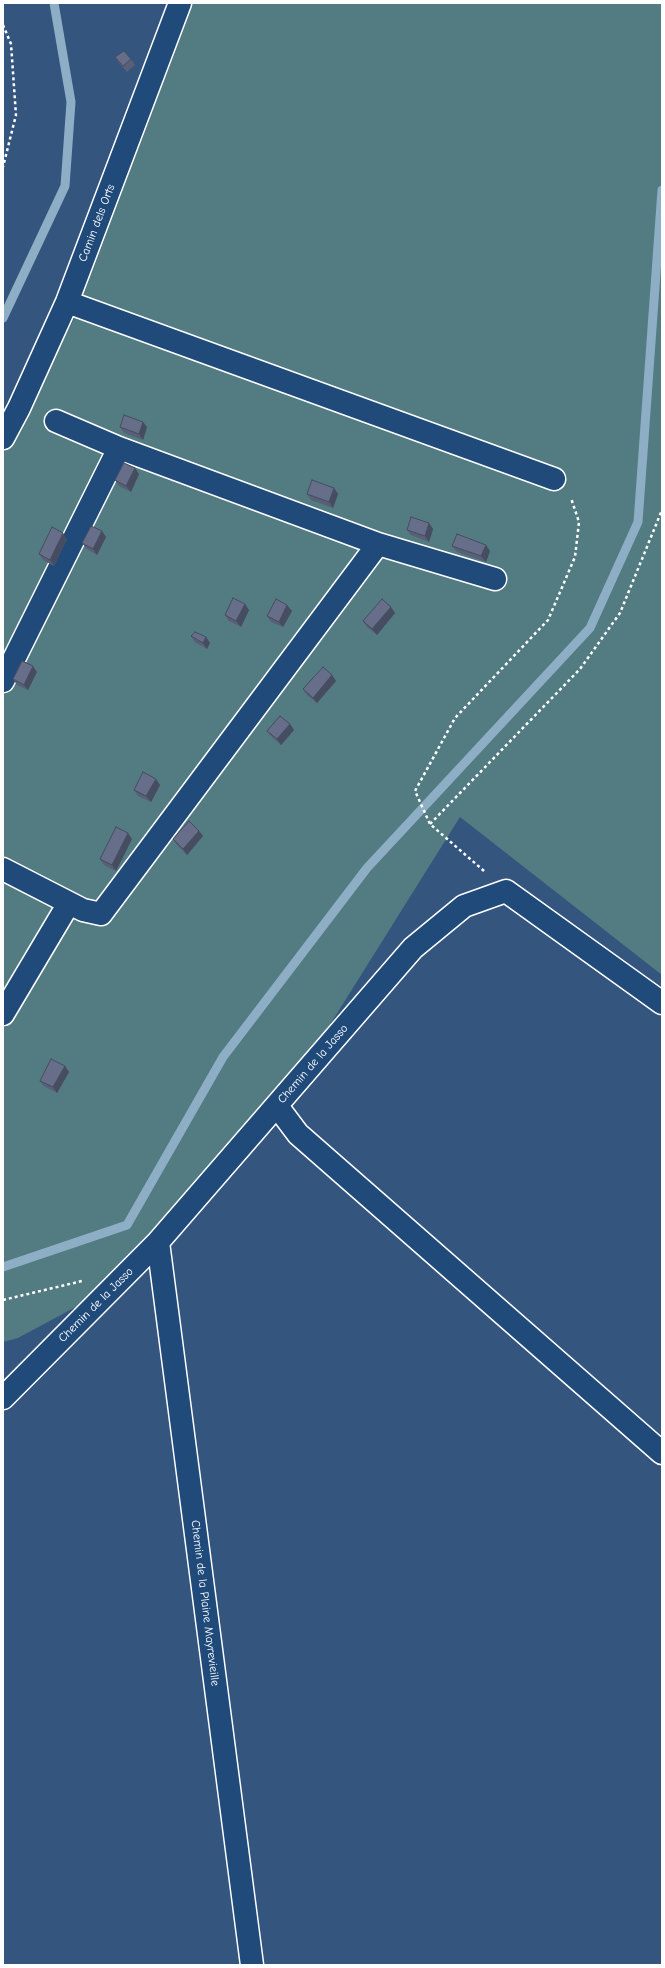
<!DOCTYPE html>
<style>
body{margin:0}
#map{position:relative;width:665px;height:1968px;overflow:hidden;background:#34557e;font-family:"Comic Neue",sans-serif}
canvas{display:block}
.frame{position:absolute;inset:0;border:4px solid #fff;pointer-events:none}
</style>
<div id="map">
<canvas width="665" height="1968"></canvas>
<div class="frame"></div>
</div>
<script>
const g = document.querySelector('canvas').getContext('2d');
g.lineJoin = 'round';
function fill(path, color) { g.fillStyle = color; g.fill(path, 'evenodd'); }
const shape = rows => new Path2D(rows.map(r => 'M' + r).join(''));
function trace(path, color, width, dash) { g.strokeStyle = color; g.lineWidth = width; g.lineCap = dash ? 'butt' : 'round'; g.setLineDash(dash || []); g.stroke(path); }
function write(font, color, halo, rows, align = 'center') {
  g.font = font + ' "Comic Neue",sans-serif'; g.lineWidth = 3; g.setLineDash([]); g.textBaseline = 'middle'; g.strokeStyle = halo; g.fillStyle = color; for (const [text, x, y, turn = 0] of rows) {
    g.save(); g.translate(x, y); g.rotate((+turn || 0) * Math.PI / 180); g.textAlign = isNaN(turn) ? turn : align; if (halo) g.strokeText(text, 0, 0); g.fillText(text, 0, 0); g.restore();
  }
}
fill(shape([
 [177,3,662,3,662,975,460,817,274,1114,137,1274,18,1338,3,1342,3,454,75,317,140,125]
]), '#527b82');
trace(shape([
 [3,318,65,186,71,102,54,3],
 [3,1267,127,1225,223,1057,367,868,590,628,638,522,662,190]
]), '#8eaec5', 9);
const minor = shape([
 [67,302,554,479],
 [3,438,19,408,67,302,180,3],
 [378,544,495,579],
 [3,681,119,448],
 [3,869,83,910,101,914,378,544,119,448,56,421],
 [3,1014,69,903],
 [277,1106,298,1134,662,1453],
 [158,1242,252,1965],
 [3,1398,158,1242,413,948,464,906,506,891,662,1003]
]);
trace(minor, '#fff', 25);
trace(shape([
 [3,25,11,44,16,115,3,167],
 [430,824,580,669,620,613,662,510],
 [484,871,430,824,415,791,455,718,548,620,575,557,579,522,571,498],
 [3,1300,82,1281]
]), '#fff', 2.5, [3, 3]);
trace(minor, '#1f4a7a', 22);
fill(shape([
 [115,57,131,59,135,65,127,72,119,63],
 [120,427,147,427,143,440,124,433],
 [139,474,131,492,119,486,115,480],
 [334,488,338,494,333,508,311,500,307,494],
 [429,523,433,529,429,542,411,535,407,530],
 [102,531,106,537,97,555,87,549,82,543],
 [67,539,54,566,43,560,39,554],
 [452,546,490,551,486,562,457,552],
 [245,604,249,610,241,627,229,621,225,615],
 [292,611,283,627,271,622,267,616],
 [395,613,377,635,367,627,363,621],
 [191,636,206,637,210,643,207,649,195,642],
 [37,672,28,690,17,685,13,679],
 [332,675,336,681,317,703,307,695,303,689],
 [290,724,294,730,281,745,271,736,267,731],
 [160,785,151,802,138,796,134,790],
 [199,831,203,836,187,855,177,845,173,839],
 [132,839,116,871,104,865,100,859],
 [65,1066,69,1072,57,1093,44,1086,40,1081]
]), '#585f76');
fill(shape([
 [143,422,147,427,143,440,139,434],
 [135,468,139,474,131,492,126,486],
 [334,488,338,494,333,508,329,502],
 [429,523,433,529,429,542,425,536],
 [102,531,106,537,97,555,93,549],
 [63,533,67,539,54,566,50,560],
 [486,545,490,551,486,562,481,556],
 [245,604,249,610,241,627,236,621],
 [287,605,292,611,283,627,279,622],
 [391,607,395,613,377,635,372,629],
 [206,637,210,643,207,649,203,643],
 [33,666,37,672,28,690,24,685],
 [332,675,336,681,317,703,313,698],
 [290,724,294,730,281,745,277,739],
 [156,779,160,785,151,802,146,796],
 [199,831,203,836,187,855,183,849],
 [128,833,132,839,116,871,112,865],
 [65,1066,69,1072,57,1093,53,1087]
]), '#474d60');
const building = shape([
 [124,51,131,59,123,66,115,57,124,51],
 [124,415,143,422,139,434,120,427,124,415],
 [124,463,135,468,126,486,115,480,124,463],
 [312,480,334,488,329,502,307,494,312,480],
 [411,517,429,523,425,536,407,530,411,517],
 [91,526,102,531,93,549,82,543,91,526],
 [52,527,63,533,50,560,39,554,52,527],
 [457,534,486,545,481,556,452,546,457,534],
 [233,598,245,604,236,621,225,615,233,598],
 [276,599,287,605,279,622,267,616,276,599],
 [382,599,391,607,372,629,363,621,382,599],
 [195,632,206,637,203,643,191,636,195,632],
 [22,661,33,666,24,685,13,679,22,661],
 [323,667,332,675,313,698,303,689,323,667],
 [280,716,290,724,277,739,267,731,280,716],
 [143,772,156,779,146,796,134,790,143,772],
 [189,821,199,831,183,849,173,839,189,821],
 [116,827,128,833,112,865,100,859,116,827],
 [51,1059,65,1066,53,1087,40,1081,51,1059]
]);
fill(building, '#666e89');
trace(building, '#474d60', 1);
write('12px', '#fff', '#1f4a7a', [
 ["Camin dels Orts",97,223,-69],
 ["Chemin de la Jasso",313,1064,-49],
 ["Chemin de la Jasso",96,1305,-45],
 ["Chemin de la Plaine Mayrevieille",205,1603,83]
]);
</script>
